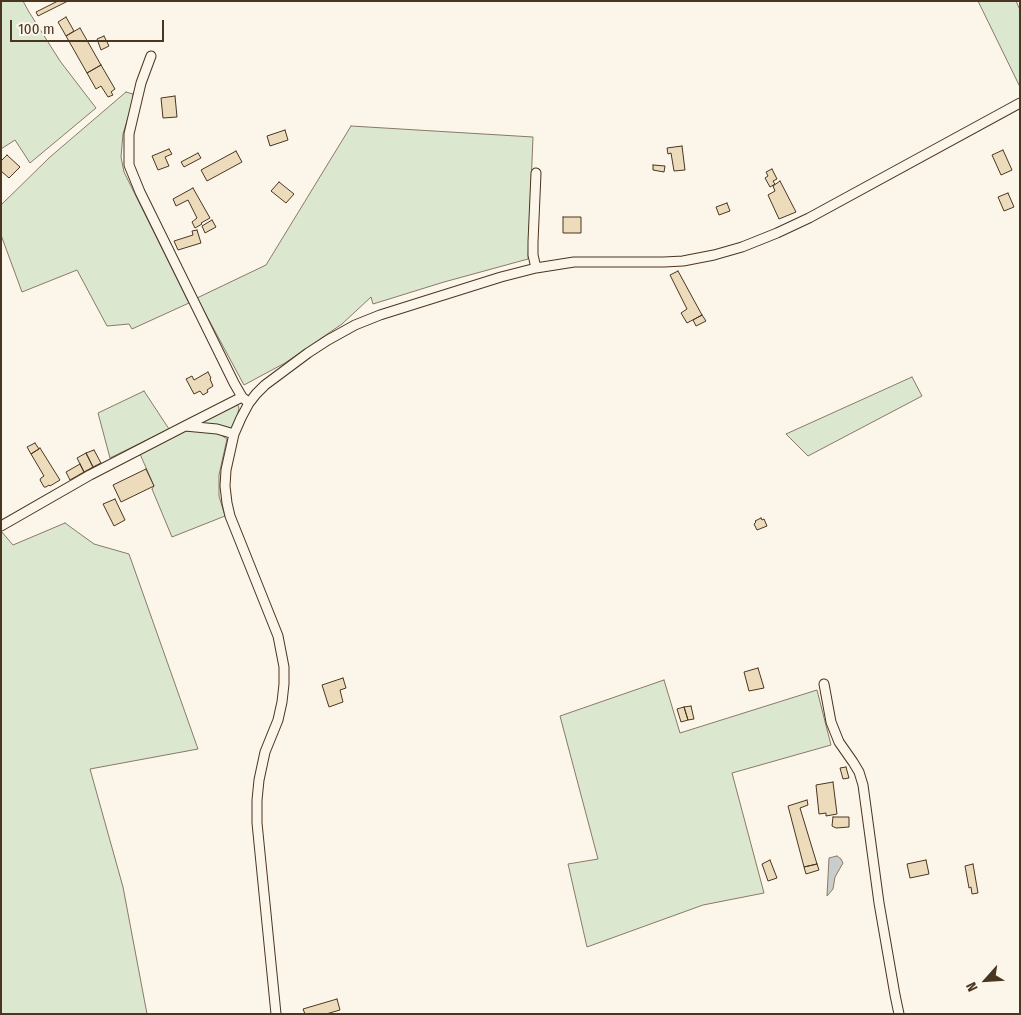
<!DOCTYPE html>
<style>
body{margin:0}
#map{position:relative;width:1021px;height:1015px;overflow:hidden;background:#fbf6e9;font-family:"Fira Sans Condensed",sans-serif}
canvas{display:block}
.frame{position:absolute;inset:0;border:2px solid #4a3520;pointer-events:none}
.north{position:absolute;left:961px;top:955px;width:50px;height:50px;-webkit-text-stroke:4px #fbf6e9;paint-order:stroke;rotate:244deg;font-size:14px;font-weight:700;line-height:20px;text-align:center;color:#4a3520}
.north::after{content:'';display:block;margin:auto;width:18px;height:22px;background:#4a3520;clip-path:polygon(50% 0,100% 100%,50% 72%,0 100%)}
.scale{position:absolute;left:10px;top:20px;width:154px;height:22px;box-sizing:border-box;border:2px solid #4a3520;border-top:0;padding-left:6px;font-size:15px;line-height:18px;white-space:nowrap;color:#4a3520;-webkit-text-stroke:4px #fbf6e9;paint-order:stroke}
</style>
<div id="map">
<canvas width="1021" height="1015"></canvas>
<div class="frame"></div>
<div class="north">N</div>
<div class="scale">100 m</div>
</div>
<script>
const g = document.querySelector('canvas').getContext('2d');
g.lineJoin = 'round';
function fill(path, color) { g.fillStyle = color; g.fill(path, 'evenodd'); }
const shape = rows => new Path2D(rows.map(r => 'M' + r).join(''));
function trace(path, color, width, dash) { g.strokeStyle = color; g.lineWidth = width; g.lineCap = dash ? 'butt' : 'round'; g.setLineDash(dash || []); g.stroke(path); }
const green = shape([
 [1,1,23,1,29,12,60,61,96,108,30,163,15,140,1,149,1,1],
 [978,1,1016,1,1020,10,1020,87,978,1],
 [126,92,133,94,133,101,123,134,121,157,124,172,189,303,132,329,129,324,107,326,77,270,22,292,1,235,1,205,50,157,126,92],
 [351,126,533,137,528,259,444,282,373,304,371,297,342,324,285,363,244,385,197,298,266,265,351,126],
 [912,377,922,396,808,456,786,434,912,377],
 [144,391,169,429,110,458,98,413,144,391],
 [237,403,239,408,237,417,235,425,231,429,194,423,237,403],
 [201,430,218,433,227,439,219,475,219,496,225,516,172,537,152,489,154,486,140,454,184,431,201,430],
 [65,523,94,544,129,554,198,749,90,769,123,887,147,1014,1,1014,1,531,13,545,65,523],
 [664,680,680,733,817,690,831,745,732,773,764,893,703,905,587,947,568,864,598,859,560,716,664,680]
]);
fill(green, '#dce7d0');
trace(green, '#887966', 1);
const water = shape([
 [837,856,841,859,843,863,835,877,833,889,827,896,829,858,837,856]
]);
fill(water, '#c9cecd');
trace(water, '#887966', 1);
const building = shape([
 [58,1,68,1,38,16,36,12,58,1],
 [66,17,74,31,66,36,58,22,66,17],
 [80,28,101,65,87,73,66,36,80,28],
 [104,36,109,46,101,50,97,39,104,36],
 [101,65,115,89,111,92,113,95,108,97,101,86,96,89,87,73,101,65],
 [175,96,177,117,163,118,161,98,175,96],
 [285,130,288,140,270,146,267,136,285,130],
 [682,146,685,170,674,171,671,153,668,154,667,148,682,146],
 [169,149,172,154,165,157,169,166,158,170,152,156,169,149],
 [1003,150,1012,170,1001,175,992,155,1003,150],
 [236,151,242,162,207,181,201,170,236,151],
 [198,153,201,158,184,167,181,162,198,153],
 [7,155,20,167,9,178,1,171,1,161,7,155],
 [653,165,665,166,664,172,653,170,653,165],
 [772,169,777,179,773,181,775,184,770,187,765,178,768,176,766,172,772,169],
 [780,181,796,212,779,219,768,195,775,191,773,186,780,181],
 [279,182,294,194,286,203,271,191,279,182],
 [193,188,210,218,201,223,202,224,195,228,192,222,197,218,188,200,176,206,173,199,193,188],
 [1008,193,1014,207,1004,211,998,197,1008,193],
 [727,203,730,211,719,215,716,207,727,203],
 [563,217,581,217,581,233,563,233,563,217],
 [212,220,216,227,205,233,202,226,212,220],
 [197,230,201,243,178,250,174,241,193,235,192,231,197,230],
 [678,271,702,315,687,323,681,313,687,309,670,275,678,271],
 [702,315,706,321,696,326,693,320,702,315],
 [208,372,211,378,210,379,213,386,207,390,208,392,203,395,200,391,194,394,186,379,192,376,194,380,208,372],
 [35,443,39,449,31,454,27,447,35,443],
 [40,448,60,480,50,486,49,485,46,487,44,487,40,480,41,478,44,476,31,454,40,448],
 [94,450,101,463,93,467,86,453,94,450],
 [86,453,93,467,84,472,77,458,86,453],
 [80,464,84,472,70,480,66,472,80,464],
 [146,469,154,486,121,502,113,485,146,469],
 [115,499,125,520,114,526,103,504,115,499],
 [761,518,762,520,764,519,767,526,757,530,754,524,756,522,755,521,761,518],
 [758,668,764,688,749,691,744,672,758,668],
 [343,678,346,688,340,690,343,702,329,707,322,685,343,678],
 [691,706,694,719,688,720,684,707,691,706],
 [684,707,688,720,681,722,677,709,684,707],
 [846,767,849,778,843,779,840,768,846,767],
 [833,782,837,814,826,816,826,813,819,814,816,785,833,782],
 [807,800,808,805,800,808,817,864,804,867,788,806,807,800],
 [833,817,849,817,849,827,836,828,832,826,833,817],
 [770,860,777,878,768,881,762,864,770,860],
 [926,860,929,874,910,878,907,864,926,860],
 [817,864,819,870,806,874,804,867,817,864],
 [973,864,978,893,972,894,971,887,969,888,965,866,973,864],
 [337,999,340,1010,326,1014,305,1014,303,1009,337,999]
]);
fill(building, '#ecdcbc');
trace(building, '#4a3520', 1);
const minor = shape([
 [151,56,141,83,129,134,129,165,140,192,234,383,242,397,249,403],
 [536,268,533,255,533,242,536,173],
 [234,434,217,429,185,426,242,397],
 [1,526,90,475,185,426],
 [824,684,831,722,839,742,853,762,859,772,863,785,879,903,895,995,899,1014],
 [276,1014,257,823,257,800,259,780,265,752,278,720,282,702,284,684,284,667,278,636,230,516,227,503,225,486,226,470,234,434,241,418,249,403,256,394,265,385,308,353,328,340,355,325,380,315,501,277,536,268,574,262,664,262,683,261,714,255,742,247,777,233,809,218,1020,103]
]);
trace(minor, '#4a3520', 11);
trace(minor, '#fbf6e9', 9);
</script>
